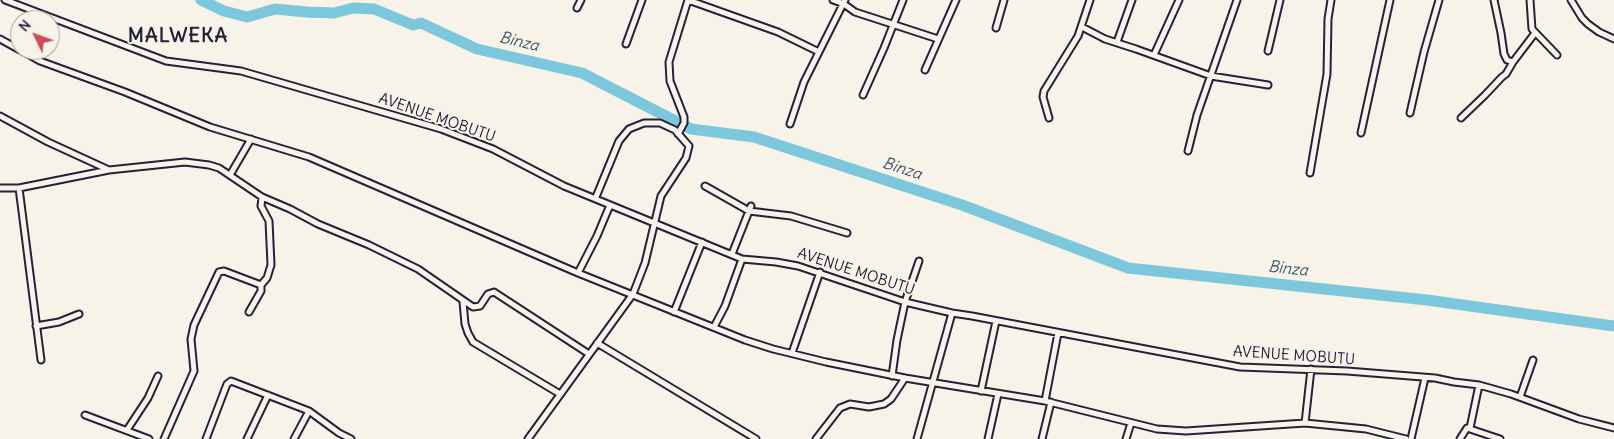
<!DOCTYPE html>
<style>
body{margin:0}
#map{position:relative;width:1614px;height:439px;overflow:hidden;background:#f7f3e8;font-family:Delius,sans-serif}
canvas{display:block}
.north{position:absolute;left:10px;top:10px;width:50px;height:50px;box-sizing:border-box;background:#f7f3e8;border:1px solid #a29fa3;border-radius:50%;rotate:312deg;font-size:14px;font-weight:700;line-height:20px;text-align:center;color:#22223b}
.north::after{content:'';display:block;margin:auto;width:18px;height:22px;background:#d1495b;clip-path:polygon(50% 0,100% 100%,50% 72%,0 100%)}
</style>
<div id="map">
<canvas width="1614" height="439"></canvas>
<div class="north">N</div>
</div>
<script>
const g = document.querySelector('canvas').getContext('2d');
g.lineJoin = 'round';
const shape = rows => new Path2D(rows.map(r => 'M' + r).join(''));
function trace(path, color, width, dash) { g.strokeStyle = color; g.lineWidth = width; g.lineCap = dash ? 'butt' : 'round'; g.setLineDash(dash || []); g.stroke(path); }
function write(font, color, halo, rows, align = 'center') {
  g.font = font + ' Delius,sans-serif'; g.lineWidth = 4; g.setLineDash([]); g.textBaseline = 'middle'; g.strokeStyle = halo; g.fillStyle = color; for (const [text, x, y, turn = 0] of rows) {
    g.save(); g.translate(x, y); g.rotate((+turn || 0) * Math.PI / 180); g.textAlign = isNaN(turn) ? turn : align; if (halo) g.strokeText(text, 0, 0); g.fillText(text, 0, 0); g.restore();
  }
}
trace(shape([
 [201,0,224,11,247,17,275,9,307,12,334,13,353,8,374,9,413,25,421,23,477,49,582,73,691,129,754,137,962,205,1128,268,1427,300,1614,326]
]), '#7dc7dd', 11);
const street = shape([
 [5,0,166,61,241,71,441,129,493,149,564,186,742,259,776,262,798,266,905,302,952,313,972,316,1240,367,1347,371,1435,378,1454,382,1479,385,1511,394,1579,419,1614,428],
 [688,0,778,32,819,52],
 [833,0,844,4,855,12,938,39],
 [1530,0,1532,29,1557,55],
 [1571,0,1582,18,1588,24,1599,32,1614,39],
 [577,8,581,0],
 [1082,27,1105,39,1136,49,1211,76,1268,85],
 [996,28,1004,0],
 [0,39,20,50],
 [1117,42,1132,0],
 [626,44,642,0],
 [21,50,40,61,125,92,210,127,309,157,578,273,745,340,773,349,826,362,905,378,1045,401,1157,429,1186,431,1305,423,1366,429,1406,439],
 [1268,51,1280,0],
 [1154,55,1179,0],
 [1513,62,1535,33],
 [925,70,956,0],
 [863,95,884,48,903,0],
 [1410,113,1424,52,1439,0],
 [0,116,48,142,109,170],
 [1049,118,1043,97,1044,91,1078,36,1090,0],
 [1461,118,1485,95,1502,77,1506,74,1513,62,1507,60,1504,54,1501,33,1494,0],
 [790,124,804,82,845,0],
 [1361,133,1390,0],
 [678,134,684,123,684,117,670,81,669,62,688,0],
 [1188,151,1197,115,1237,0],
 [1310,173,1327,74,1328,19,1331,0],
 [230,175,251,139],
 [705,186,749,211,791,216,847,233],
 [0,188,19,188,109,170,185,162,209,165,219,168,262,197,290,209,318,224,369,245,418,269,473,307,480,306,488,294,494,292,589,354],
 [19,188,41,360],
 [732,254,751,206],
 [578,273,597,236,610,205],
 [463,302,465,324,468,333,473,342,560,394],
 [249,312,261,291,261,285,267,278,271,265,269,221,261,206,262,197],
 [674,312,702,242],
 [36,326,59,322,79,314],
 [714,327,725,306,742,259],
 [597,343,756,439],
 [792,353,820,272],
 [892,376,897,340,905,302,919,261],
 [981,391,996,321],
 [1520,397,1533,360],
 [1045,401,1058,333],
 [85,415,149,439],
 [1305,423,1311,369],
 [1470,428,1479,385],
 [127,430,148,398,158,376],
 [164,439,194,371,191,339,194,325,219,272,224,271,261,285],
 [206,439,227,384,231,381,309,411,339,433,351,439],
 [247,439,268,395],
 [294,439,309,411],
 [528,439,633,294,645,263,661,196,686,158,689,146,675,130,660,123,644,123,629,129,619,141,596,197],
 [816,439,840,408,850,404,869,407,884,404,891,399,905,378],
 [917,439,952,313],
 [988,439,998,394],
 [1042,439,1051,402],
 [1126,439,1131,423],
 [1411,439,1425,378],
 [1460,439,1467,428,1500,439]
]);
trace(street, '#22223b', 9);
trace(street, '#f7f3e8', 5);
write('15px', '#22223b', '#f7f3e8', [
 ["AVENUE MOBUTU",437,118,19],
 ["AVENUE MOBUTU",856,272,18],
 ["AVENUE MOBUTU",1294,356,4]
]);
write('italic 16px', '#3d546c', '#f7f3e8', [
 ["Binza",519,42,13],
 ["Binza",902,169,18],
 ["Binza",1288,269,6]
]);
g.letterSpacing = '1px';
write('bold 20px', '#22223b', '#f7f3e8', [
 ["MALWEKA",178,36]
]);
g.letterSpacing = '0px';
</script>
